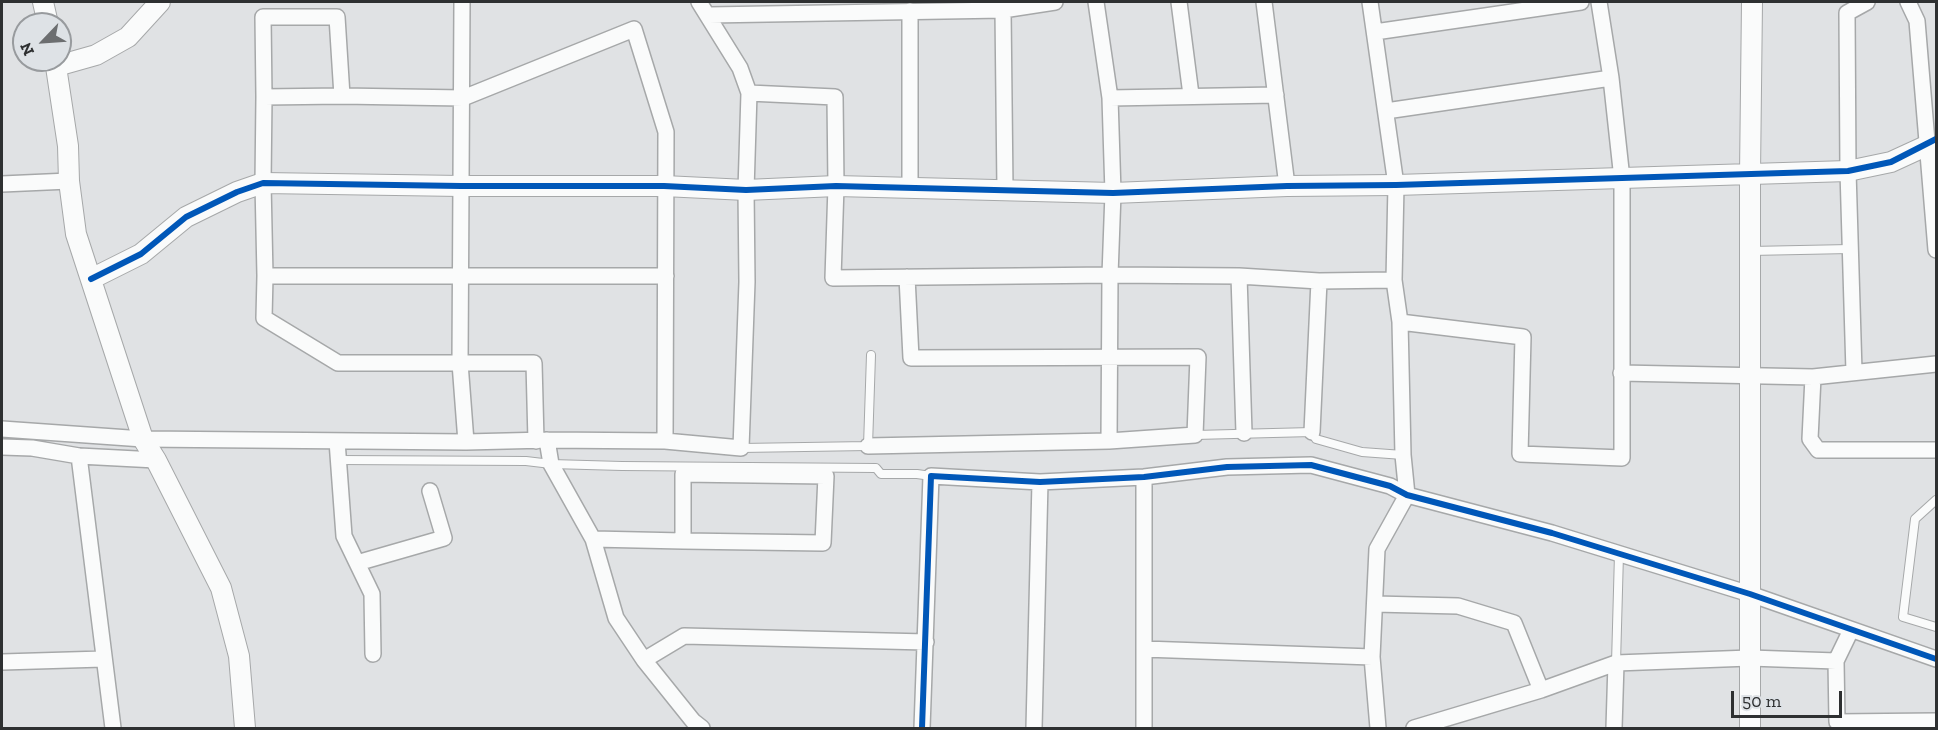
<!DOCTYPE html>
<style>
body{margin:0}
#map{position:relative;width:1938px;height:730px;overflow:hidden;background:#e0e2e4;font-family:"Zilla Slab",serif}
canvas{display:block}
.frame{position:absolute;inset:0;border:3px solid #2e3031;pointer-events:none}
.north{position:absolute;left:12px;top:12px;width:60px;height:60px;box-sizing:border-box;background:#dee2e6;border:2px solid #989b9e;border-radius:50%;rotate:245deg;font-size:16px;font-weight:700;line-height:24px;text-align:center;color:#2e3031}
.north::after{content:'';display:block;margin:auto;width:21px;height:27px;background:#6c6e70;clip-path:polygon(50% 0,100% 100%,50% 72%,0 100%)}
.scale{position:absolute;left:1731px;top:691px;width:111px;height:27px;box-sizing:border-box;border:3px solid #2e3031;border-top:0;padding-left:8px;font-size:18px;line-height:21px;white-space:nowrap;color:#2e3031;-webkit-text-stroke:4px #dee2e6;paint-order:stroke}
</style>
<div id="map">
<canvas width="1938" height="730"></canvas>
<div class="frame"></div>
<div class="north">N</div>
<div class="scale">50 m</div>
</div>
<script>
const g = document.querySelector('canvas').getContext('2d');
g.lineJoin = 'round';
const shape = rows => new Path2D(rows.map(r => 'M' + r).join(''));
function trace(path, color, width, dash) { g.strokeStyle = color; g.lineWidth = width; g.lineCap = dash ? 'butt' : 'round'; g.setLineDash(dash || []); g.stroke(path); }
const service = shape([
 [1750,251,1850,249],
 [1195,435,1312,432,1316,439,1362,452,1403,455],
 [741,448,868,446,871,355],
 [339,460,526,461,551,464,622,466,876,468,881,474,917,474,931,476],
 [1936,500,1915,519,1903,617,1936,627],
 [1616,663,1619,554]
]);
const minor = shape([
 [462,2,460,363,466,442],
 [1096,2,1110,98,1113,193,1110,275,1109,441],
 [1179,2,1191,95],
 [1264,2,1287,186],
 [1370,2,1396,185,1394,280,1400,322,1403,455,1407,495,1377,549,1372,657,1378,728],
 [1908,2,1917,21,1936,250],
 [1003,10,1005,190],
 [910,11,910,188],
 [709,15,1003,10,1055,2],
 [1375,32,1581,2],
 [749,93,835,97,836,186,833,278,1110,275,1239,276,1319,281,1394,280],
 [264,97,263,17,337,17,342,96],
 [1110,98,1276,95],
 [1386,111,1611,78],
 [2,184,69,181],
 [265,276,666,276],
 [1239,276,1244,433],
 [1400,322,1523,337,1520,454,1622,458,1622,179,1611,78,1599,2],
 [1854,372,1848,171,1847,13,1867,2],
 [1621,373,1813,377,1936,364],
 [1813,377,1810,439,1818,450,1936,450],
 [2,429,143,439,466,442,547,440,665,441,741,448,747,282,746,190,749,93,740,68,699,2],
 [1312,432,1319,281],
 [547,440,551,464,593,539,616,618,644,660,693,721,702,728],
 [337,441,344,536,357,563,444,538,430,491],
 [536,441,534,363,338,363,264,318,265,276,263,183,264,97,342,96,463,98,634,29,666,132,665,441],
 [868,446,1109,441,1195,435,1198,357,911,358,907,277],
 [2,447,32,448,79,456,156,460],
 [79,456,113,728],
 [593,539,683,541,823,543,826,476,683,474,683,541],
 [357,563,372,594,373,654],
 [1375,604,1458,606,1514,623,1541,690],
 [1144,649,1372,657],
 [644,660,684,636,926,642],
 [1836,661,1851,630],
 [2,662,103,659],
 [922,728,931,476,1040,482,1144,477,1227,467,1311,465,1390,486,1407,495,1552,533,1750,594,1936,659],
 [1034,728,1040,482],
 [1144,728,1144,477],
 [1414,728,1541,690,1616,663,1750,658,1836,661,1837,722,1936,721],
 [1614,728,1616,663]
]);
const tertiary = shape([
 [43,2,48,24],
 [55,60,68,146,69,181,76,234,143,439,156,460,221,588,239,656,245,728],
 [57,66,96,55,128,37,160,2],
 [91,279,141,254,186,217,237,192,263,183,461,186,664,186,746,190,836,186,1113,193,1287,186,1396,185,1848,171,1891,162,1928,145],
 [1750,728,1750,174,1752,2]
]);
trace(service, '#a6a8a9', 10);
trace(minor, '#a6a8a9', 18);
trace(tertiary, '#a6a8a9', 22);
trace(service, '#fafbfb', 8);
trace(minor, '#fafbfb', 15);
trace(tertiary, '#fafbfb', 20);
trace(shape([
 [91,279,141,254,186,217,237,192,263,183,461,186,664,186,746,190,836,186,1113,193,1287,186,1396,185,1848,171,1891,162,1936,139],
 [922,728,931,476,1040,482,1144,477,1227,467,1311,465,1390,486,1407,495,1552,533,1750,594,1936,659]
]), '#0057b8', 6);
</script>
